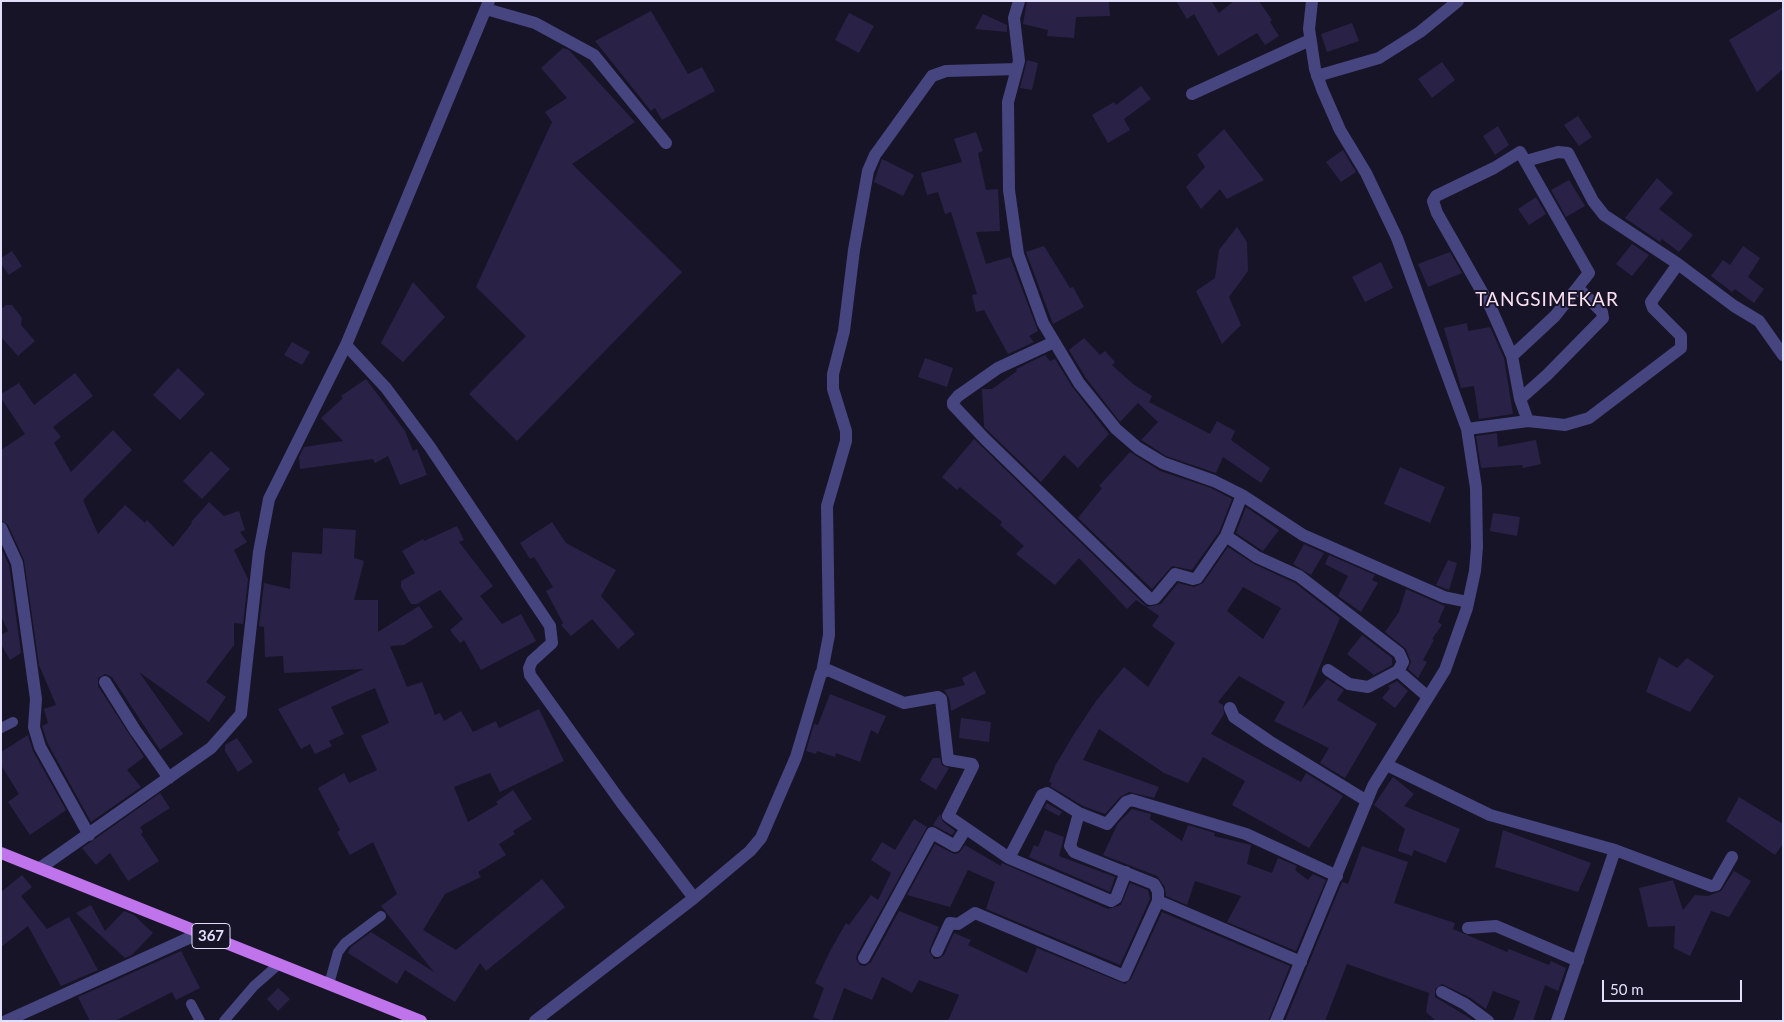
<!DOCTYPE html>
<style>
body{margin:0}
#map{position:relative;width:1784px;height:1022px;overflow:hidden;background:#171427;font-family:Lato,sans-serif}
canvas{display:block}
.frame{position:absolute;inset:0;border:2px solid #e2dffb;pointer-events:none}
.scale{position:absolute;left:1602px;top:980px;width:140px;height:22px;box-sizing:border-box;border:2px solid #e2dffb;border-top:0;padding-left:6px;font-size:15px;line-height:18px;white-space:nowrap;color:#e2dffb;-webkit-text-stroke:4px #171427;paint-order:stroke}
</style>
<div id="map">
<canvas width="1784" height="1022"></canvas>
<div class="frame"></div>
<div class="scale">50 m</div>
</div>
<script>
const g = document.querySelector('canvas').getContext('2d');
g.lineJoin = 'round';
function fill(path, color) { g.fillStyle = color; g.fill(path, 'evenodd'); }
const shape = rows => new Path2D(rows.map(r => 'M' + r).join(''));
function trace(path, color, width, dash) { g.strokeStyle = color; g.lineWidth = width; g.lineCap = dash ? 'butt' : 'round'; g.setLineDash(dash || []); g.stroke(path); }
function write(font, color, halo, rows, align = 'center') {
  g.font = font + ' Lato,sans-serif'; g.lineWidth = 4; g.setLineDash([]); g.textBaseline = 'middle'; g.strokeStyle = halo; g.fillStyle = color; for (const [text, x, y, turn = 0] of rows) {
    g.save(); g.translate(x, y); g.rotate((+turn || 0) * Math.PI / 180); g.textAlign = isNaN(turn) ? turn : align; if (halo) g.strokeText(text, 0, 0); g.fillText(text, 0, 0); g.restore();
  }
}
fill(shape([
 [1027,1,1109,1,1110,16,1076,17,1074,38,1047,36,1048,30,1023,24],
 [1176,1,1214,1,1212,2,1219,13,1234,1,1259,1,1272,20,1270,22,1279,36,1265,45,1257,33,1218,56,1194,14,1187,19],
 [1783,7,1783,69,1757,92,1729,40],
 [651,11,688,74,702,67,715,91,662,120,655,108,651,111,595,41],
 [849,13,874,26,859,53,835,40],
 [983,14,1007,25,1007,32,975,29],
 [1352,23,1359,41,1327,52,1321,34],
 [563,48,569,50,635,122,572,164,682,272,517,441,469,394,526,336,476,287,552,122,545,112,567,98,541,68],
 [1027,60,1038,63,1032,90,1020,88],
 [1442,62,1455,80,1432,98,1418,79],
 [1141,86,1151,99,1124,119,1130,130,1108,143,1092,115,1114,102,1116,105],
 [1578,116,1592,137,1579,146,1564,125],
 [1498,126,1509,145,1495,155,1483,136],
 [1224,129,1264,180,1227,199,1220,189,1201,209,1186,187,1205,167,1197,155],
 [976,132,983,151,978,153,986,190,998,189,1000,231,976,232,986,264,1010,257,1038,331,1029,336,1034,342,1008,354,984,310,976,312,972,295,977,294,951,212,945,214,938,192,927,195,921,173,962,162,954,139],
 [1343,150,1356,172,1341,182,1326,162],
 [882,159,914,175,903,196,874,182],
 [1657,178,1673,193,1659,209,1693,235,1679,252,1662,239,1660,242,1625,218],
 [1569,180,1585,206,1566,217,1551,190],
 [1536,197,1546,214,1529,225,1518,209],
 [1237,227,1247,242,1248,271,1229,297,1241,325,1222,344,1196,291,1215,278,1219,250],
 [1632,244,1649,255,1632,276,1616,264],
 [1044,246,1070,288,1073,287,1084,307,1053,324,1026,252],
 [1743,246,1760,258,1748,277,1764,289,1754,303,1735,289,1732,292,1711,276,1723,260,1730,265],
 [12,251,22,266,9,275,1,264,1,258],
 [1450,252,1462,273,1428,287,1418,264],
 [1381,262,1393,288,1365,302,1352,277],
 [413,282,445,317,403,362,381,343],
 [6,305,12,305,22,318,21,325,35,341,18,356,1,337,1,309],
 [1467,323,1468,331,1490,327,1504,358,1513,414,1479,419,1474,386,1461,388,1444,328],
 [1084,338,1100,355,1105,351,1115,362,1112,365,1133,384,1152,396,1149,402,1210,434,1217,421,1235,431,1231,440,1270,468,1261,483,1223,457,1216,473,1166,456,1143,441,1141,440,1158,422,1138,403,1120,422,1086,378,1069,350],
 [292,342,310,352,302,365,284,355],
 [1045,355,1050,361,1055,359,1073,388,1109,434,1078,468,1064,455,1041,482,984,427,982,389,992,389,1017,371,1016,369],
 [925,358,953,368,947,387,918,377],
 [178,368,205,394,180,420,153,395],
 [75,373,93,396,53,427,61,437,54,443,71,472,113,430,132,450,83,500,98,534,125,505,145,523,147,520,173,547,192,523,191,522,209,502,224,516,239,511,245,530,240,532,247,542,234,550,248,579,243,624,234,623,234,645,206,682,226,697,209,722,139,672,183,734,160,750,112,677,105,674,98,678,98,686,144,757,127,770,141,787,91,822,48,744,42,726,48,723,44,709,56,705,39,665,24,560,8,525,1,520,1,450,25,434,1,398,1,394,19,383,34,405],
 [366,379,405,431,413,451,417,449,427,475,400,485,388,456,375,463,373,459,300,469,299,457,304,447,343,441,321,418,343,398,341,396],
 [1497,433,1498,447,1536,440,1541,464,1523,468,1522,465,1481,468,1476,436],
 [974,439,1147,607,1161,604,1178,583,1194,587,1203,583,1228,547,1254,564,1295,583,1340,618,1302,709,1327,679,1344,690,1337,700,1377,724,1345,778,1320,763,1329,748,1274,721,1285,702,1239,676,1218,702,1223,705,1224,714,1211,734,1301,782,1306,773,1343,796,1309,848,1232,805,1245,781,1203,757,1188,783,1164,773,1099,729,1083,760,1159,787,1154,798,1129,792,1120,797,1105,814,1083,806,1050,786,1052,783,1049,782,1055,766,1074,734,1096,701,1124,667,1148,687,1175,643,1152,626,1159,616,1136,600,1127,609,1079,558,1055,585,1016,554,1024,546,1000,525,1002,522,960,487,957,490,942,477],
 [1243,587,1281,608,1263,639,1227,611],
 [211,451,230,469,202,499,183,481],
 [1130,452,1160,471,1211,488,1232,499,1219,532,1192,570,1172,566,1152,589,1078,518,1102,488,1099,486],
 [1400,467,1445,487,1430,523,1384,504],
 [1246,507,1279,530,1263,551,1236,533],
 [1493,513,1520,517,1517,536,1490,531],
 [552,522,566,543,616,570,601,596,635,634,618,649,592,619,571,636,561,625,563,623,546,591,553,587,534,557,530,559,520,543],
 [457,526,464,540,459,542,493,586,480,596,502,624,521,614,536,641,481,670,464,640,460,643,450,630,463,619,440,590,417,604,411,604,401,587,401,581,415,573,402,551,423,539,424,541],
 [323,528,356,530,354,558,364,561,354,600,378,600,378,632,419,606,433,627,404,645,390,646,407,687,422,682,435,715,440,713,444,721,461,711,473,732,496,721,499,728,539,709,564,761,500,792,490,773,454,787,468,822,498,804,496,802,513,790,532,819,513,831,515,834,499,844,506,855,478,872,481,877,445,894,423,930,456,950,542,879,565,907,486,971,480,963,455,1002,405,970,397,984,348,953,351,947,371,932,434,972,381,906,397,894,373,842,350,855,337,832,340,830,318,788,344,773,349,783,377,770,361,736,389,723,375,688,331,707,344,734,329,741,332,746,315,754,310,744,301,749,278,709,364,669,284,673,283,656,265,657,264,627,259,626,264,583,290,589,292,552,322,554],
 [1304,544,1324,553,1311,575,1293,564],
 [1,548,9,565,21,653,10,660,1,644,1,635,8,631,1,616],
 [1329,555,1375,575,1372,580,1378,583,1361,612,1338,596,1348,576,1325,564],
 [1448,560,1457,563,1449,590,1436,585],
 [1406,589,1445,606,1438,622,1442,625,1432,639,1434,640,1423,660,1427,662,1418,678,1408,669,1411,662,1406,649,1385,632,1399,612],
 [1362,635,1392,658,1392,665,1374,675,1347,654],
 [1659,657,1677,668,1687,658,1714,676,1690,712,1646,692],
 [975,671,986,693,951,711,949,698,944,690,965,685,962,678],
 [1397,681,1408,691,1395,708,1382,698,1390,688,1388,686],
 [830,694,886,716,878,734,871,730,860,762,836,753,835,757,817,751,816,754,806,751,814,724,818,725],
 [961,718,991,722,989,742,959,738],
 [28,735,33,751,66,810,30,835,8,802,19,794,1,765,1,752],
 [237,738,253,762,238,772,225,751,225,745],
 [933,758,940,758,942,765,949,768,936,790,920,780],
 [1393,777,1414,794,1404,806,1460,829,1446,863,1414,850,1412,856,1398,851,1405,829,1374,805],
 [160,793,170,808,140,827,143,832,141,834,159,861,128,881,110,853,96,865,82,848],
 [1739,797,1783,824,1783,844,1775,855,1726,821],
 [1047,803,1062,812,1059,816,1044,808],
 [1132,809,1151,814,1150,819,1182,841,1188,825,1215,833,1214,836,1251,845,1247,864,1272,873,1278,858,1297,866,1295,870,1308,880,1313,874,1326,880,1296,951,1227,922,1241,896,1195,881,1187,905,1166,896,1165,887,1157,876,1103,855,1118,823],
 [940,814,943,822,955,831,952,835,933,825],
 [914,819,927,827,857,954,856,959,860,965,865,966,871,962,899,911,939,927,929,951,934,959,938,959,944,955,954,933,971,940,968,945,1027,973,1037,948,1125,984,1131,979,1162,912,1290,966,1268,1021,948,1021,959,995,919,980,912,993,882,977,872,1000,844,988,832,1021,823,1021,813,1017,824,988,815,983,830,951,846,923,849,925,871,895,878,900,891,873,871,860,882,842,895,850],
 [1045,830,1064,837,1059,856,1115,877,1110,892,1029,857,1034,845,1038,847],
 [1503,830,1591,863,1578,892,1495,867],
 [935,844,954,854,959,853,965,845,1001,866,1002,863,1108,909,1121,905,1130,883,1148,890,1150,899,1120,965,986,909,995,882,968,870,950,907,907,895],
 [1362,846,1408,862,1394,903,1455,923,1453,929,1507,952,1509,949,1549,965,1551,961,1566,968,1558,991,1545,985,1533,1021,1513,1021,1520,1001,1493,991,1486,1009,1469,997,1442,984,1435,989,1435,997,1473,1020,1436,1021,1426,1012,1429,993,1347,964,1325,1021,1285,1021,1342,882,1348,884],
 [1734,871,1751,881,1729,917,1711,911,1690,956,1674,948,1675,926,1648,927,1639,888,1673,880,1683,910,1695,895,1708,896,1721,891],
 [22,875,32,887,21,896,47,929,69,917,98,970,61,986,28,926,1,947,1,892],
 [91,905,105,931,124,911,134,915,153,933,132,955,125,958,76,913],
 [181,951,200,988,176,1000,172,992,115,1021,90,1021,78,997],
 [278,988,290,999,278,1011,267,999]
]), '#292246');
trace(shape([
 [1,728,13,722],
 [329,984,338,952,345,943,381,916],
 [191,1004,200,1021],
 [224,1021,254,986,279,964]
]), '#474580', 10);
trace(shape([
 [1019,1,1014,18,1019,61,1008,102,1009,190,1018,254,1043,323,1079,383,1116,429,1138,448,1163,463,1214,481,1242,495],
 [486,9,535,23,594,55,666,143],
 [1317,76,1379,58,1420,32,1458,1],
 [1192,94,1310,40],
 [1526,161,1558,152,1568,153,1593,201,1604,215,1678,264],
 [1054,342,998,368,958,396,953,402,953,405,985,439,1150,599,1155,598,1175,574,1193,579,1197,578,1226,536,1242,495,1303,535,1444,597,1468,602],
 [346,345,386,388,430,447,550,626,552,643,532,661,529,668,530,675,621,802,694,898],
 [1512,356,1555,316,1589,273,1520,152,1494,168,1436,196,1433,201,1437,213,1490,306,1512,356,1520,399,1528,421],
 [1520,399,1547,375,1603,318,1602,312,1578,288],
 [1467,429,1528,421,1565,425,1589,418,1681,348,1681,336,1653,308,1651,302,1678,264,1734,306,1759,321,1783,355],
 [1,528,17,563,36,699,34,727,40,747,89,835],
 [1226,536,1257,557,1299,576,1399,653,1403,662,1398,671,1368,687,1349,684,1328,670],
 [1398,671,1428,697],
 [822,672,829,635,827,506,846,441,846,431,833,389,833,374,844,331,854,250,868,171,875,155,932,76,946,71,1017,69],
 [105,682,135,730,169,778],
 [1230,708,1234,717,1269,741,1367,801],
 [1387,765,1490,815,1615,850],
 [1079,813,1070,846,1074,852,1154,884,1158,891,1158,901,1301,962],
 [1009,858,1111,901,1116,898,1126,872],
 [40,868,211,748,241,714,259,552,269,499,346,345,489,1],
 [1468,928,1496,926,1578,961],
 [937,951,950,923,958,924,975,913,1124,976,1158,901],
 [864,958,932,833,955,846,965,830],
 [1442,992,1465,1004,1488,1021],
 [6,1021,202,932],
 [535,1021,694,898,750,851,761,838,796,757,821,673,828,670,904,703,938,697,941,699,948,760,972,764,973,766,948,816,1009,858,1042,795,1047,793,1079,813,1107,824,1126,802,1132,800,1246,834,1337,876],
 [1276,1021,1373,786,1445,670,1467,608,1475,571,1477,547,1476,488,1467,429,1397,238,1366,173,1340,130,1322,89,1315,69,1309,29,1312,1],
 [1557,1021,1615,850,1711,886,1716,885,1732,857]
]), '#474580', 12);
trace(shape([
 [1,853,421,1021]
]), '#bf74ec', 12);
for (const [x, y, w] of [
 [211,936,38]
]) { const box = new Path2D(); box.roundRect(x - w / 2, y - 12.5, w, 25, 4); g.fillStyle = '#171427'; g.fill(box); trace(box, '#e2dffb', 1); }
write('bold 15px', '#e2dffb', null, [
 ["367",211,936]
]);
g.letterSpacing = '1px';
write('19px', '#fbe0f1', '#171427', [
 ["TANGSIMEKAR",1547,300]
]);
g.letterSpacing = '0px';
</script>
